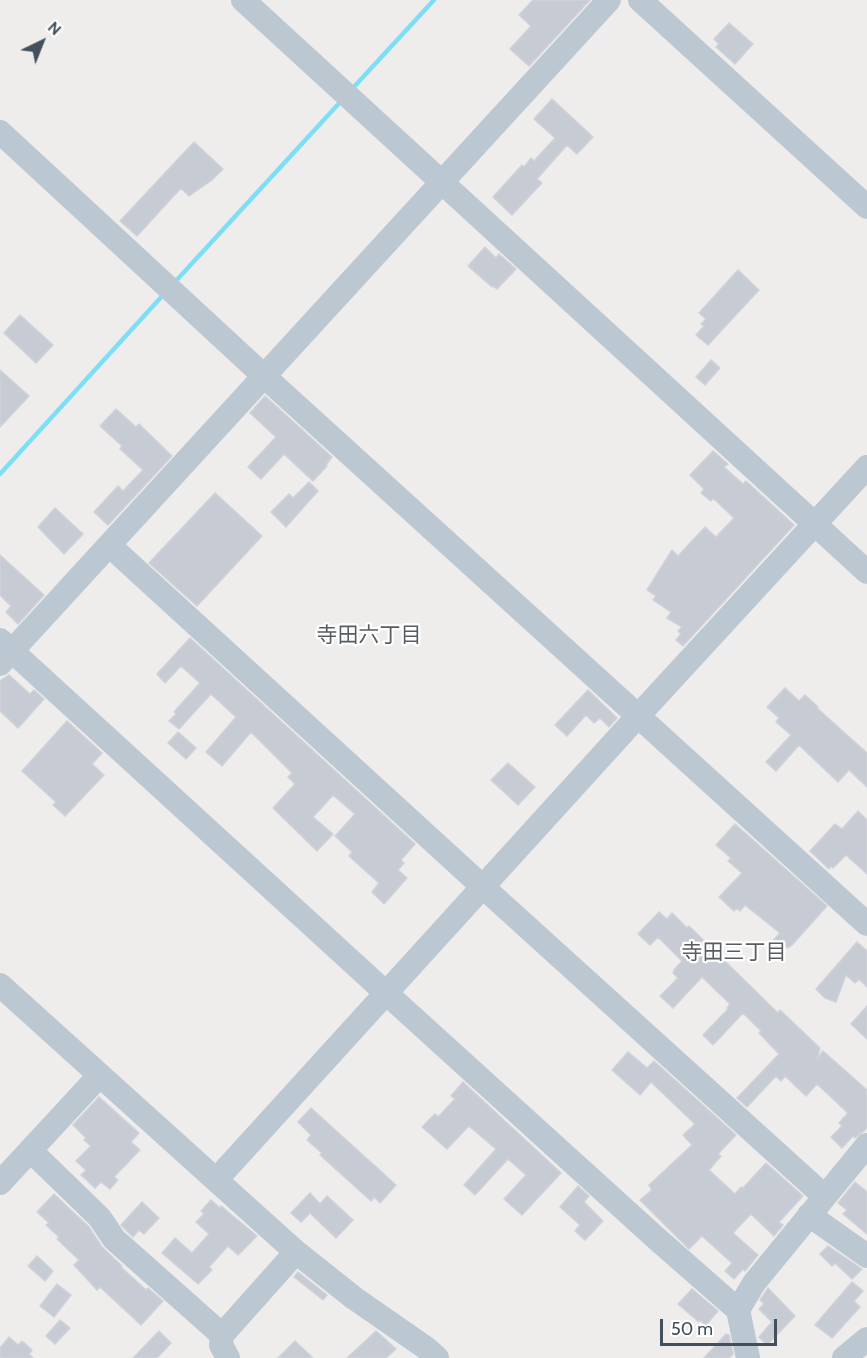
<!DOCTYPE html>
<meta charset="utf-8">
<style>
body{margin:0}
#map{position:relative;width:867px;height:1358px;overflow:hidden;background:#efecec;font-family:Cabin,sans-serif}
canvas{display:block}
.north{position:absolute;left:12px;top:12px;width:60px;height:60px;-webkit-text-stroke:4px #fff;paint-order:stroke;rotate:43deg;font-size:16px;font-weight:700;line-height:24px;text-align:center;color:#43505b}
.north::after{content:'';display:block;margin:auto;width:21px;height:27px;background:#43505b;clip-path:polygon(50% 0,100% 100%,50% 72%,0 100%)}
.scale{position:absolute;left:660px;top:1319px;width:117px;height:27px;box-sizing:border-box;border:3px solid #43505b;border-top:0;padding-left:8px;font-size:18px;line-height:21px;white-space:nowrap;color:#43505b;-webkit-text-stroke:4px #fff;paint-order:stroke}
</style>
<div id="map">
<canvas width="867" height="1358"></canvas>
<div class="north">N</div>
<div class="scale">50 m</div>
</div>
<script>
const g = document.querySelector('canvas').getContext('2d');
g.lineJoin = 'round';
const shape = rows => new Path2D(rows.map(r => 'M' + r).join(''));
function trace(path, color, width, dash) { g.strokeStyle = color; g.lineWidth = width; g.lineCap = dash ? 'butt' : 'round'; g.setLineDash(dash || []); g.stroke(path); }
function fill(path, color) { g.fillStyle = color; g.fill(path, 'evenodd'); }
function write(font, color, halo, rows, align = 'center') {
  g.font = font + ' Cabin,"Noto Sans JP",sans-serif'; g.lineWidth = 4.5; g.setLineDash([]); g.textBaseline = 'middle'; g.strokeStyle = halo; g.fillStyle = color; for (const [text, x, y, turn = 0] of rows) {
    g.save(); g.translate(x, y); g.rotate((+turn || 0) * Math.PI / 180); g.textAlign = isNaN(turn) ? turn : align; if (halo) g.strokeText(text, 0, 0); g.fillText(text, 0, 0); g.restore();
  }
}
trace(shape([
 [352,89,434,0],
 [174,283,343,99],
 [0,474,164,294]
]), '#7ddef5', 4.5);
const building = shape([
 [533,0,590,0,529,66,510,49,531,26,519,15,533,0],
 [729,23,753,44,735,64,716,47,719,44,714,39,729,23],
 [552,99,593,137,577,154,567,145,537,179,542,183,512,215,493,197,522,165,524,167,531,158,534,161,555,138,534,119,552,99],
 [194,142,223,169,212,180,189,196,181,188,137,236,120,221,194,142],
 [485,247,496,258,499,254,516,269,497,289,493,286,492,287,468,266,485,247],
 [738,270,759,290,708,345,696,335,704,326,701,324,706,319,699,313,738,270],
 [20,315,53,345,36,363,4,333,20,315],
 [711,360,720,368,705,385,696,377,711,360],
 [0,370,29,396,0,427,0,370],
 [265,396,332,457,326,465,327,466,313,481,284,454,261,479,248,467,276,437,250,413,265,396],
 [116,409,136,427,139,424,172,456,108,525,94,512,118,486,123,491,143,470,120,449,122,446,100,426,116,409],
 [713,451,728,464,724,467,743,484,746,481,794,525,683,646,676,640,681,634,678,631,682,627,667,618,671,612,653,600,656,596,647,590,672,550,678,556,705,527,716,537,734,518,713,498,711,501,701,493,704,489,690,475,713,451],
 [309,482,318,491,286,527,271,512,289,494,293,498,309,482],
 [215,493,262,536,197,606,149,563,215,493],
 [55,508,83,534,64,554,38,527,55,508],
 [0,555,44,595,18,624,6,612,11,606,0,595,0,555],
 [190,638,415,844,401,860,404,863,398,870,407,878,384,904,372,892,379,883,349,856,352,852,335,836,355,814,333,795,313,817,333,834,317,851,273,808,295,784,288,777,292,773,251,732,222,766,206,752,236,717,211,694,179,729,169,721,176,714,174,712,200,683,181,666,165,683,157,674,190,638],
 [9,675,30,694,34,690,44,699,18,728,0,711,0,681,9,675],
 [785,688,799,701,805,695,818,707,817,708,867,753,867,787,849,770,838,782,799,745,776,771,766,762,791,735,776,722,779,718,767,707,785,688],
 [588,690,617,718,609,727,600,718,594,723,586,715,567,736,555,725,588,690],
 [67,721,102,753,92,764,104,775,65,816,53,805,56,802,22,771,67,721],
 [178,732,196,748,186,759,168,743,178,732],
 [508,763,535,787,518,805,491,780,508,763],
 [858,811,867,820,867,874,846,855,833,868,831,866,829,869,810,851,835,824,842,829,858,811],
 [735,824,827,906,792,945,788,948,785,946,776,956,767,947,780,933,745,905,740,911,737,908,734,911,719,897,742,873,728,861,731,858,716,845,735,824],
 [659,912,667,919,672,913,687,928,689,926,778,1013,780,1010,820,1048,817,1059,823,1051,867,1090,867,1128,864,1131,855,1138,853,1136,842,1148,831,1137,842,1126,839,1123,848,1113,817,1084,806,1096,785,1076,781,1081,776,1076,747,1107,737,1098,779,1054,759,1033,761,1031,743,1013,713,1045,703,1035,728,1009,727,1008,730,1004,702,977,673,1008,660,996,678,978,673,973,674,970,682,961,658,937,650,945,638,934,659,912],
 [857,942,867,951,867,987,859,979,855,983,846,975,836,1002,825,998,816,989,857,942],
 [867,1006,867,1039,851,1024,867,1006],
 [628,1052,647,1068,654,1061,736,1135,718,1154,721,1156,709,1170,735,1194,741,1187,743,1188,766,1163,803,1196,779,1222,783,1225,774,1236,751,1214,733,1233,758,1255,745,1271,743,1269,734,1279,725,1271,732,1263,702,1236,689,1249,640,1200,652,1190,649,1185,692,1145,683,1135,695,1124,651,1082,640,1095,612,1070,628,1052],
 [463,1082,561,1173,522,1215,504,1199,526,1175,508,1159,475,1195,464,1185,496,1149,469,1126,447,1149,422,1127,435,1114,438,1117,455,1099,451,1096,463,1082],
 [99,1097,139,1133,131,1142,140,1150,114,1177,118,1180,110,1189,101,1182,95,1188,81,1175,86,1170,76,1161,91,1146,84,1140,86,1138,73,1125,99,1097],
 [311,1108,396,1185,380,1203,374,1197,371,1201,320,1155,322,1153,307,1140,311,1135,298,1122,311,1108],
 [855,1182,867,1192,867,1234,843,1214,847,1210,838,1203,855,1182],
 [578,1186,589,1196,584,1202,603,1221,585,1240,575,1231,580,1225,560,1207,578,1186],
 [310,1193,320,1204,327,1196,353,1220,336,1238,310,1213,301,1222,291,1213,310,1193],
 [54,1194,89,1227,102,1247,122,1266,121,1267,146,1290,148,1288,163,1301,141,1325,100,1287,97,1290,74,1265,79,1260,57,1239,59,1237,46,1225,49,1223,37,1212,54,1194],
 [211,1200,220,1208,221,1206,257,1236,238,1255,228,1246,209,1267,212,1270,198,1284,162,1253,175,1238,192,1253,209,1234,196,1222,204,1214,201,1211,211,1200],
 [142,1202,159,1218,144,1234,139,1230,133,1237,121,1225,142,1202],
 [828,1246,862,1269,852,1279,835,1263,832,1266,820,1254,828,1246],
 [37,1256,53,1271,45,1281,28,1266,37,1256],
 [298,1272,327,1295,323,1300,294,1277,298,1272],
 [852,1282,863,1291,854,1301,860,1307,832,1338,815,1325,852,1282],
 [57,1284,71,1295,54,1317,40,1306,57,1284],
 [768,1288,795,1316,767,1345,759,1337,772,1322,759,1309,764,1304,760,1300,768,1288],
 [692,1289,718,1311,706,1325,700,1320,699,1322,678,1304,692,1289],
 [60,1320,70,1328,55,1344,46,1336,60,1320],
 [159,1331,171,1343,157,1358,133,1358,159,1331],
 [376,1331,396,1349,386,1358,347,1358,376,1331],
 [726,1334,729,1335,733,1354,729,1358,704,1358,726,1334],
 [9,1337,18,1345,22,1341,32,1350,29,1354,33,1358,0,1358,0,1348,9,1337],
 [295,1341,313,1358,278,1358,295,1341]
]);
fill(building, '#c7cbd3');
trace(building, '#cfd2d9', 1.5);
trace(shape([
 [243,0,867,572],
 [640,0,867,207],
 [0,132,265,377,867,924],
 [109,545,483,887,824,1196],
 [0,640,386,993,657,1239,738,1310,748,1358],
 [0,664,609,0],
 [0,985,216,1180,638,716,867,467],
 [31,1151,100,1218,114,1239,222,1335],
 [216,1180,296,1252,354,1298,426,1348,437,1358],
 [0,1183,99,1076],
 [809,1215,867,1256],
 [738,1310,754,1283,867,1145],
 [228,1358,221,1345,222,1335,296,1252],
 [844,1358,867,1339]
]), '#bbc7d1', 24);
write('21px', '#585d62', '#fff', [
 ["寺田六丁目",369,636],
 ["寺田三丁目",734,953]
]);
</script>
